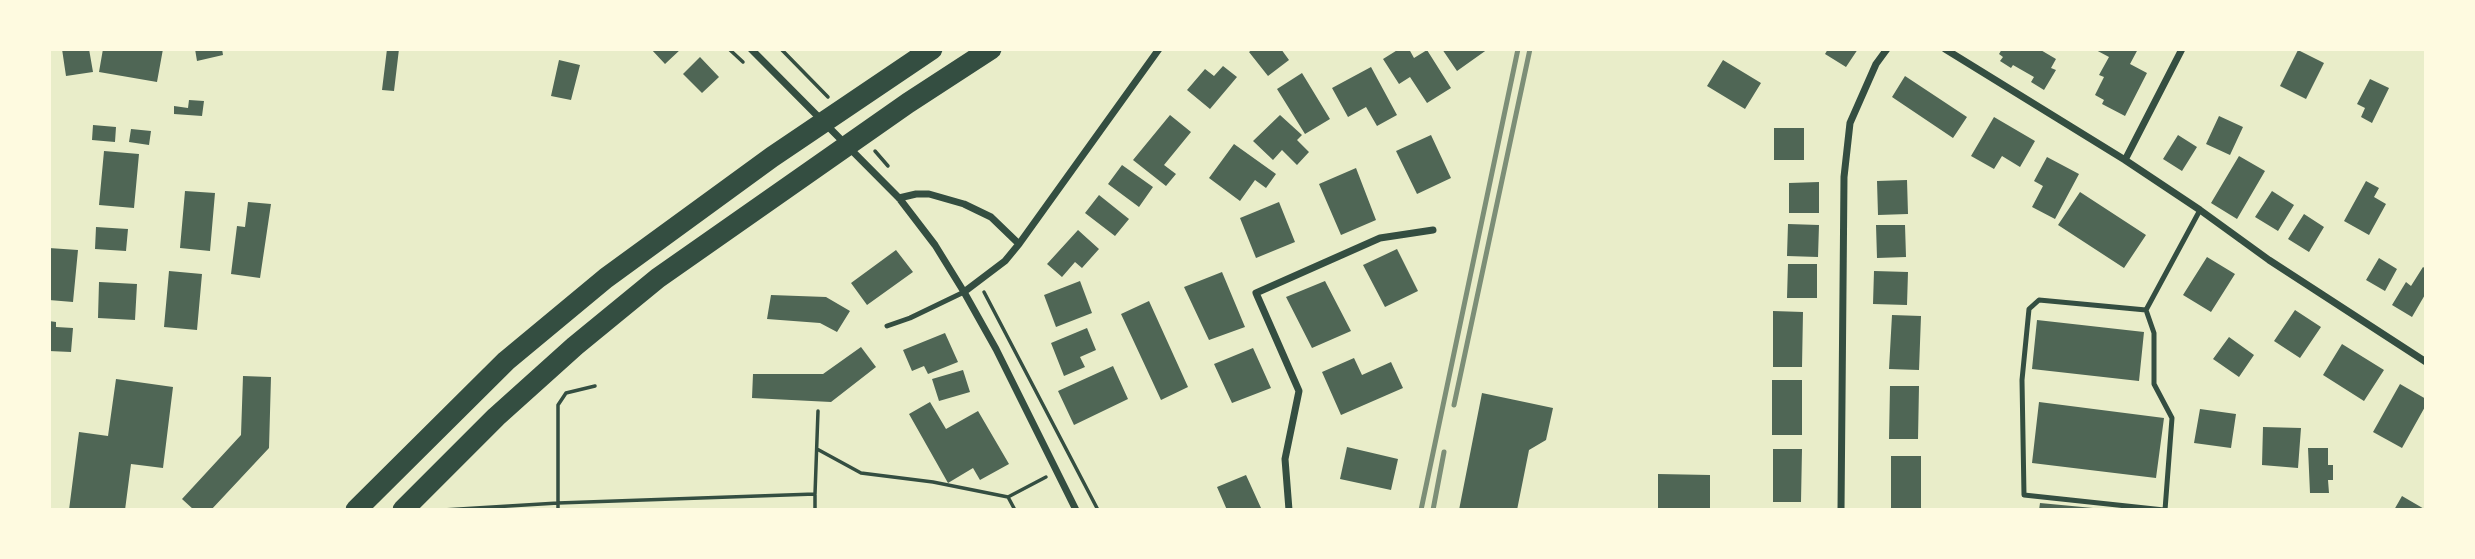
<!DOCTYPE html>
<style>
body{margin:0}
#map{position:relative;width:2475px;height:559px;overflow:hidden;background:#e9edc9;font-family:Manrope,sans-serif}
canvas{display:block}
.frame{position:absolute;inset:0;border:51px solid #fefae0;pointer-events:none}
</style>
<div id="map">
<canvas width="2475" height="559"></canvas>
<div class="frame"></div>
</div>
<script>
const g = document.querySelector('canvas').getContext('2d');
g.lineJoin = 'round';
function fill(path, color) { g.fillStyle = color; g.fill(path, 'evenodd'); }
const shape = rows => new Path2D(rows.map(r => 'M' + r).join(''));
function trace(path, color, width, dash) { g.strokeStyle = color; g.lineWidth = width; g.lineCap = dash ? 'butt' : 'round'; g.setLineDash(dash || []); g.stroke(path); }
fill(shape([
 [62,49,89,49,93,72,66,76],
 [103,49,163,49,157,82,99,72],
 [195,49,222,49,223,55,197,61],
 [387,49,399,49,394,91,382,90],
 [651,49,681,49,665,64],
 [1253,49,1281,49,1289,60,1268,76,1249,52],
 [1399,49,1409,49,1414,58,1427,50,1451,88,1427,103,1410,77,1399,84,1383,59],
 [1442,49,1488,49,1457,71],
 [1828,49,1858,49,1846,67,1825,54],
 [2002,49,2039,49,2056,59,2051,68,2056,70,2044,90,2031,82,2034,77,2013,65,2011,68,2000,61,2003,57,1999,54],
 [2094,49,2138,49,2130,64,2147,73,2125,116,2102,104,2104,100,2095,95,2104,77,2099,75,2109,57],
 [2298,50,2324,63,2306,99,2280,86],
 [700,57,719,77,702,93,683,74],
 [559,60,580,65,571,100,551,96],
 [1723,60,1761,83,1745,109,1707,86],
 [1223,66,1237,77,1210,109,1187,90,1205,69,1214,76],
 [1371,67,1397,115,1377,126,1366,107,1348,117,1332,88],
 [1302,73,1330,119,1305,134,1277,89],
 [1905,76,1967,117,1953,138,1892,97],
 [2370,79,2389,88,2372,123,2361,117,2365,108,2357,104],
 [189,100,204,101,202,116,174,114,174,106,188,108],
 [1170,115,1191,132,1164,165,1176,174,1166,186,1133,160],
 [1280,115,1302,135,1297,140,1309,152,1297,165,1282,150,1273,160,1253,141],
 [2219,116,2243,127,2230,155,2206,144],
 [1994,117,2035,141,2020,167,2002,156,1994,169,1971,156],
 [93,125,116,127,115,142,92,140],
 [1774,128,1804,128,1804,160,1774,160],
 [131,129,151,131,149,145,129,142],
 [1431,135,1451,178,1417,194,1396,151],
 [2178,135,2197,147,2182,171,2163,159],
 [1234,144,1276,174,1266,188,1255,180,1240,201,1209,178],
 [104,151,139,154,134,208,99,205],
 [2239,156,2265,171,2237,219,2211,203],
 [2047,157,2079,174,2055,219,2032,207,2043,186,2034,181],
 [1122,165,1153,187,1139,207,1108,184],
 [1356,168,1376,220,1341,235,1319,184],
 [1907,180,1908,214,1878,215,1877,181],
 [2366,181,2379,188,2374,197,2386,204,2369,235,2344,221],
 [1819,182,1819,213,1789,213,1789,183],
 [185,191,215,193,210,251,180,248],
 [2272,191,2294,205,2278,231,2255,217],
 [2080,192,2146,235,2124,268,2058,225],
 [1099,195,1129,219,1115,236,1085,213],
 [248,202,271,204,260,278,231,274,237,226,245,227],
 [1279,202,1295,242,1256,258,1240,218],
 [2304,214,2324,227,2309,252,2288,239],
 [1788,224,1819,225,1818,257,1787,256],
 [1876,225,1905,225,1906,257,1877,258],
 [96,227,128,229,126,251,95,249],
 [1078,230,1099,249,1082,268,1075,262,1062,277,1047,264],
 [49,248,78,250,73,302,49,300],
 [1397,249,1418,291,1385,307,1363,265],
 [896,250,913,272,867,305,851,283],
 [2207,257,2235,274,2211,312,2183,295],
 [2379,258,2397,269,2385,291,2366,280],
 [1788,264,1817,264,1817,298,1787,298],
 [2423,267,2426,269,2426,293,2412,317,2392,305,2406,282,2411,286],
 [169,271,202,274,197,330,164,327],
 [1874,271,1908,272,1907,305,1873,304],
 [1222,272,1245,327,1209,340,1184,287],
 [1080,281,1092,313,1056,327,1044,295],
 [1325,281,1351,331,1312,348,1286,297],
 [99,282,137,284,135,320,98,318],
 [771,295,826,297,850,311,837,332,820,323,767,319],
 [1149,301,1188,387,1161,400,1121,314],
 [2295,310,2321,327,2300,358,2274,341],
 [1773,311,1803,312,1802,367,1773,367],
 [1892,315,1921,316,1919,370,1889,369],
 [2037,320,2144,332,2139,381,2032,369],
 [49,321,56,322,56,327,73,328,71,352,49,351],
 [1087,328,1096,350,1080,357,1085,367,1064,376,1051,343],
 [945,333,958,362,928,374,924,366,912,371,903,350],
 [2229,337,2254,355,2239,377,2213,359],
 [2342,344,2384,370,2364,401,2323,375],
 [861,347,876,367,831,402,752,398,753,374,823,374],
 [1253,348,1271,388,1232,403,1214,364],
 [1354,358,1362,375,1391,362,1403,388,1341,415,1322,372],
 [1113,366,1128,399,1074,425,1058,391],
 [963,370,970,392,939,401,932,379],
 [243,376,271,377,269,448,211,510,194,510,182,499,241,435],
 [116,379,173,387,163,468,131,464,125,510,69,510,79,432,108,436],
 [1772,380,1802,380,1802,435,1772,435],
 [2400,384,2426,399,2426,405,2402,448,2373,432],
 [1890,386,1919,386,1918,439,1889,439],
 [1482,393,1553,408,1546,440,1529,450,1517,510,1459,510],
 [930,402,946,429,978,411,1009,464,980,480,973,468,948,483,909,414],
 [2039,402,2164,418,2156,478,2032,463],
 [2200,409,2236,414,2231,448,2194,443],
 [2263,427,2301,428,2298,468,2262,465],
 [1347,447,1398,459,1391,490,1340,479],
 [2308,448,2328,448,2328,465,2333,465,2333,480,2328,480,2329,493,2310,493],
 [1773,449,1802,449,1801,502,1773,502],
 [1891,456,1921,456,1921,508,1891,508],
 [1658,474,1710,475,1710,510,1658,510],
 [1246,475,1261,508,1254,510,1227,510,1217,487],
 [2402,496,2426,510,2394,510],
 [2040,503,2093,508,2093,510,2039,510]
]), '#4f6655');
trace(shape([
 [729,49,743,62],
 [781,49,828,97],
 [875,151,888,166],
 [984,292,1098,510],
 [817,449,861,473,933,482,1008,497,1015,510],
 [815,495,815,510],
 [1008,497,1046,477],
 [443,510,558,503,815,494,818,411],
 [558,510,558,405,566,393,595,386]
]), '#344e41', 3.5);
trace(shape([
 [2146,310,2039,300,2029,309,2022,380,2024,495,2164,510],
 [887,326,910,318,964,292],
 [2165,510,2172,418,2154,384,2154,333,2146,310,2200,210]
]), '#344e41', 5);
trace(shape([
 [751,49,899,198,935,245,964,292,996,349,1076,510],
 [1945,49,2125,160,2200,210,2269,260,2426,362],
 [2125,160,2182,49],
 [899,198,916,194,929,194,964,204,991,217,1019,244],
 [964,292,1005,261,1019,244,1159,49],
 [1289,510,1285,459,1299,391,1256,293,1380,238,1433,230],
 [1841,510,1844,177,1850,123,1876,64,1887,49]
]), '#344e41', 7);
trace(shape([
 [356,510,506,361,606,278,772,157,932,49],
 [403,510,496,417,575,346,658,278,908,103,991,49]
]), '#344e41', 21);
trace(shape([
 [1454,405,1530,49],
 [1421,510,1518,49],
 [1433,510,1444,452]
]), '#7c8e77', 5);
</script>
